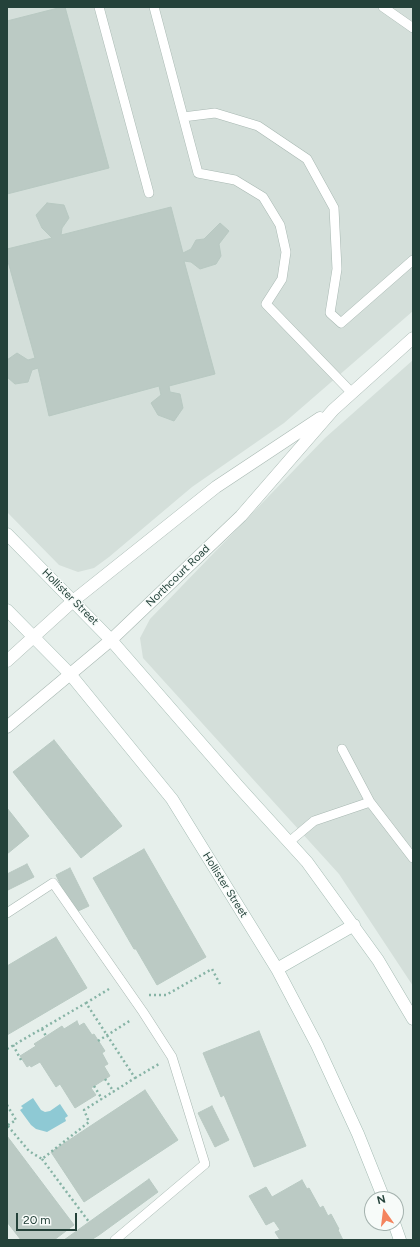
<!DOCTYPE html>
<style>
body{margin:0}
#map{position:relative;width:420px;height:1247px;overflow:hidden;background:#e6efeb;font-family:Figtree,sans-serif}
canvas{display:block}
.frame{position:absolute;inset:0;border:8px solid #24423a;pointer-events:none}
.north{position:absolute;left:364px;top:1191px;width:40px;height:40px;box-sizing:border-box;background:#f7fbf9;border:1px solid #a3b1ad;border-radius:50%;rotate:346deg;font-size:11px;font-weight:700;line-height:16px;text-align:center;color:#24423a}
.north::after{content:'';display:block;margin:auto;width:14px;height:18px;background:#f4845f;clip-path:polygon(50% 0,100% 100%,50% 72%,0 100%)}
.scale{position:absolute;left:16px;top:1213px;width:61px;height:18px;box-sizing:border-box;border:2px solid #24423a;border-top:0;padding-left:5px;font-size:12px;line-height:14px;white-space:nowrap;color:#24423a;-webkit-text-stroke:3px #f7fbf9;paint-order:stroke}
</style>
<div id="map">
<canvas width="420" height="1247"></canvas>
<div class="frame"></div>
<div class="north">N</div>
<div class="scale">20 m</div>
</div>
<script>
const g = document.querySelector('canvas').getContext('2d');
g.lineJoin = 'round';
function fill(path, color) { g.fillStyle = color; g.fill(path, 'evenodd'); }
const shape = rows => new Path2D(rows.map(r => 'M' + r).join(''));
function trace(path, color, width, dash) { g.strokeStyle = color; g.lineWidth = width; g.lineCap = dash ? 'butt' : 'round'; g.setLineDash(dash || []); g.stroke(path); }
function write(font, color, halo, rows, align = 'center') {
  g.font = font + ' Figtree,sans-serif'; g.lineWidth = 3; g.setLineDash([]); g.textBaseline = 'middle'; g.strokeStyle = halo; g.fillStyle = color; for (const [text, x, y, turn = 0] of rows) {
    g.save(); g.translate(x, y); g.rotate((+turn || 0) * Math.PI / 180); g.textAlign = isNaN(turn) ? turn : align; if (halo) g.strokeText(text, 0, 0); g.fillText(text, 0, 0); g.restore();
  }
}
fill(shape([
 [7,7,413,7,413,311,284,423,192,487,109,557,94,568,78,572,59,565,7,512],
 [413,360,413,986,339,874,143,658,140,638,150,619,325,438]
]), '#d4dfda');
fill(shape([
 [33,1098,41,1110,45,1112,50,1111,60,1104,68,1116,65,1118,66,1121,47,1132,36,1129,31,1125,20,1110,23,1108,21,1106]
]), '#8ec9d4');
const building = shape([
 [62,7,65,7,109,168,7,194,7,21,62,7],
 [47,203,64,205,69,218,62,228,61,235,171,207,183,253,191,249,196,240,204,239,220,223,229,231,219,244,221,256,216,264,200,269,191,262,184,261,215,374,169,386,170,392,180,394,183,408,174,421,158,415,151,403,161,395,159,386,49,416,38,368,32,370,28,382,15,384,7,377,7,360,17,353,28,360,35,358,7,258,7,249,52,238,42,228,36,215,47,203],
 [54,740,122,826,81,858,13,772,54,740],
 [7,808,29,836,7,854,7,808],
 [144,849,206,957,157,985,136,949,134,949,93,878,144,849],
 [27,864,34,877,8,890,7,888,7,874,27,864],
 [70,868,89,906,74,913,56,875,70,868],
 [56,937,87,988,7,1035,7,966,56,937],
 [77,1021,79,1026,84,1023,92,1035,94,1034,105,1051,102,1053,108,1064,104,1066,110,1076,91,1088,96,1095,75,1108,60,1084,56,1087,40,1062,31,1067,30,1065,27,1067,20,1056,36,1046,34,1044,62,1026,64,1029,77,1021],
 [259,1031,306,1146,254,1167,224,1095,221,1097,203,1053,259,1031],
 [145,1090,178,1140,84,1202,51,1152,145,1090],
 [212,1106,229,1140,215,1147,198,1113,212,1106],
 [7,1136,74,1225,54,1240,21,1240,7,1222,7,1136],
 [149,1179,158,1192,99,1235,91,1240,64,1240,149,1179],
 [302,1180,307,1189,309,1188,320,1208,323,1206,328,1216,331,1214,339,1229,338,1230,343,1240,280,1240,275,1232,280,1230,274,1221,266,1225,249,1196,266,1187,272,1197,302,1180]
]);
fill(building, '#bbcac4');
trace(building, '#b8c9c2', 1);
const service = shape([
 [99,7,149,193],
 [154,7,198,173,235,180,263,197,280,225,286,252,282,279,266,304,352,393],
 [383,7,413,28],
 [183,117,215,113,258,126,307,159,334,208,337,269,330,313,341,323,413,260],
 [342,749,370,802,413,858],
 [289,842,314,821,370,802],
 [7,913,53,883,143,1012,172,1057,205,1164,115,1240]
]);
const tertiary = shape([
 [7,661,73,601,216,487,320,418],
 [7,727,111,640,241,516,333,410,413,338]
]);
const secondary = shape([
 [7,534,111,640,238,786,307,862,378,960,413,1019],
 [7,610,70,674,172,799,277,969,317,1045,358,1134,384,1199],
 [277,969,354,925],
 [394,1223,400,1240]
]);
trace(service, '#a8b8b2', 10);
trace(tertiary, '#a8b8b2', 13);
trace(secondary, '#a4bbb3', 13);
trace(shape([
 [149,995,166,995,212,969,220,984],
 [86,1003,109,989],
 [42,1029,46,1036],
 [98,1041,131,1020],
 [13,1045,21,1060,22,1059],
 [7,1049,86,1003,135,1078,84,1110,89,1122,42,1159,29,1151,7,1125],
 [135,1078,159,1064],
 [105,1079,114,1092],
 [94,1086,102,1099],
 [7,1105,16,1120,8,1125],
 [42,1159,89,1222]
]), '#86b3a5', 2.5, [2, 3]);
trace(service, '#fff', 9);
trace(tertiary, '#fff', 12);
trace(secondary, '#fff', 12);
write('11px', '#24423a', '#f7fbf9', [
 ["Northcourt Road",178,576,-44],
 ["Hollister Street",70,597,45],
 ["Hollister Street",225,885,58]
]);
</script>
